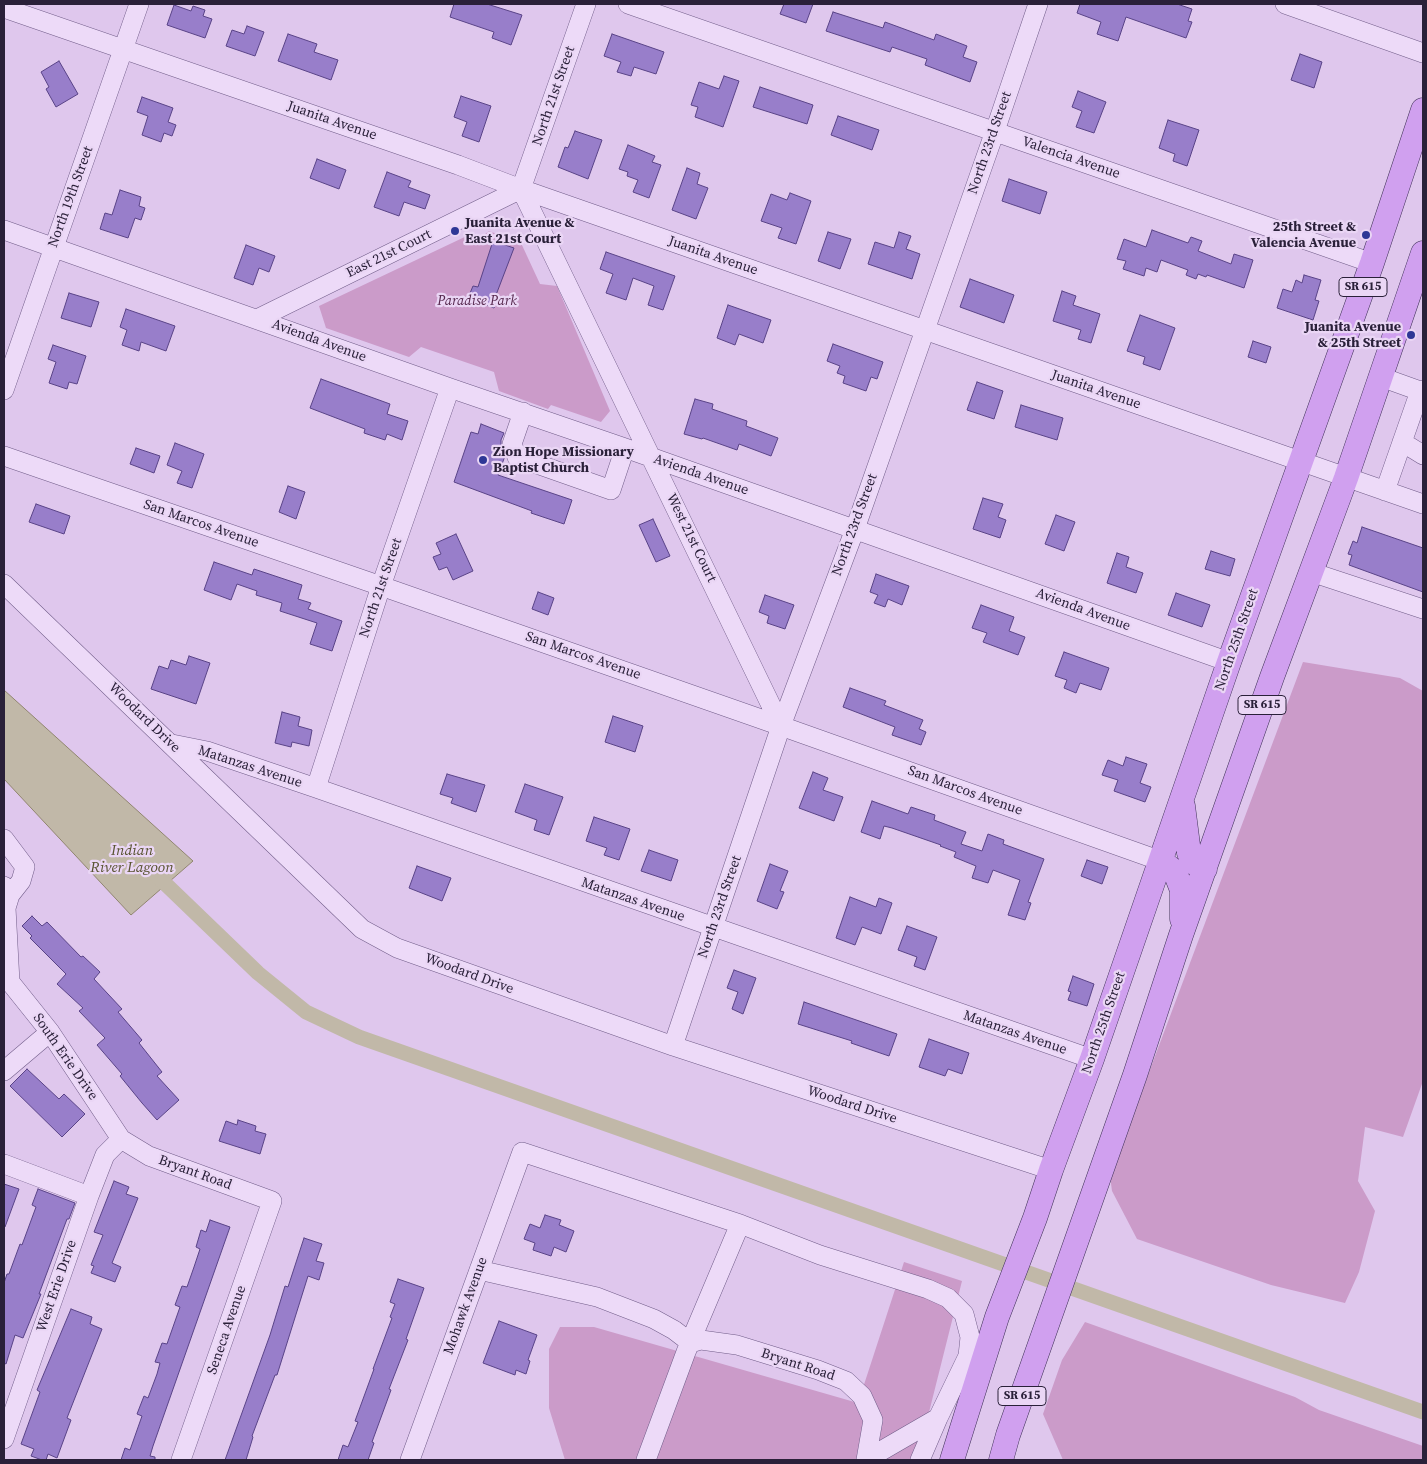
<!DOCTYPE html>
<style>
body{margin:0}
#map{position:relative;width:1427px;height:1464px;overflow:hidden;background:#dfc7ed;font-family:"Source Serif 4",serif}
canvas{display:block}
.frame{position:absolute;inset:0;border:5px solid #2a2039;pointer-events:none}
</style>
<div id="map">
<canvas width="1427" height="1464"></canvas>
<div class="frame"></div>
</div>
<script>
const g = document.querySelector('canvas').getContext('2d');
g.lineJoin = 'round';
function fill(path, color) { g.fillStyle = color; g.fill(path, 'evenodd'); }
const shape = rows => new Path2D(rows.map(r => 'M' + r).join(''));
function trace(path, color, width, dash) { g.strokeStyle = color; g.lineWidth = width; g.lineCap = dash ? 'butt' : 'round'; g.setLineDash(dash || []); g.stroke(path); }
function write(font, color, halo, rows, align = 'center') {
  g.font = font + ' "Source Serif 4",serif'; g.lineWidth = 4.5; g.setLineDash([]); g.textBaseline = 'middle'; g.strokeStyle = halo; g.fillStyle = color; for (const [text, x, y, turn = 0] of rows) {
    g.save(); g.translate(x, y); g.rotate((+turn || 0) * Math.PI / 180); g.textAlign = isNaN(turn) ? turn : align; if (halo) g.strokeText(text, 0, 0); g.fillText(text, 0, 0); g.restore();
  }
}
fill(shape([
 [489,231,521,243,540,284,557,286,610,411,601,422,551,405,548,409,499,391,494,372,421,347,409,357,326,328,319,306,471,234,480,238],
 [1303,662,1400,678,1423,691,1423,1081,1403,1137,1365,1127,1358,1181,1375,1211,1359,1272,1345,1303,1271,1285,1137,1239,1112,1191,1110,1176],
 [904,1262,962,1281,917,1460,565,1460,549,1408,549,1349,560,1327,594,1327,858,1403],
 [1085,1322,1295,1397,1319,1410,1423,1446,1423,1460,1063,1460,1043,1414,1062,1360]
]), '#cb9bc9');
const water = shape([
 [4,690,193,861,131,915,4,779,4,690]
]);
fill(water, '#c1b8a8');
trace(water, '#90856f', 1);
trace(shape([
 [152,871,258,973,306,1012,359,1037,1423,1412]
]), '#c1b8a8', 15);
const building = shape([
 [454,4,487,4,522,15,511,45,492,38,494,32,450,17,454,4],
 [784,4,813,4,806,23,780,14,784,4],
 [1080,4,1177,4,1192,9,1188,21,1192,22,1186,38,1126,17,1118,41,1097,34,1101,22,1077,13,1080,4],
 [174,5,191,11,193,6,205,10,203,16,212,19,205,38,167,25,174,5],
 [833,12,883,28,885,22,934,40,936,34,967,46,963,57,977,62,970,82,925,65,927,59,892,47,890,52,826,31,833,12],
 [247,26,264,32,255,56,226,46,232,30,244,34,247,26],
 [288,34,317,44,314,52,338,60,331,80,278,61,288,34],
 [612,34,664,52,656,74,634,67,631,76,617,72,621,62,604,56,612,34],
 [1300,54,1322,62,1314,88,1291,80,1300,54],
 [59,61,78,94,56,107,46,89,49,87,41,72,59,61],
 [724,76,739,81,723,127,695,117,698,107,691,105,699,82,719,89,724,76],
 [760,87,813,105,807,124,753,107,760,87],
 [1078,91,1106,102,1094,133,1076,127,1082,111,1072,107,1078,91],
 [461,96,491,106,479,142,462,136,467,122,454,117,461,96],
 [142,97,173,108,168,122,176,125,172,136,164,133,161,142,142,135,148,116,137,112,142,97],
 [838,116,879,130,872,150,831,135,838,116],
 [1168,120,1199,130,1187,166,1173,161,1175,154,1159,148,1168,120],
 [575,131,602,140,588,179,558,167,565,147,568,148,575,131],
 [628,145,655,156,652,162,661,165,649,198,633,192,638,180,627,176,628,172,619,169,628,145],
 [317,159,346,170,339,189,310,178,317,159],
 [687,168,700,173,697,184,708,188,696,219,672,210,687,168],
 [387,172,411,181,408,187,430,195,425,209,404,202,399,216,374,207,387,172],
 [1009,179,1047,192,1040,214,1002,201,1009,179],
 [120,190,141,197,139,206,145,208,141,220,135,218,128,238,100,229,105,213,112,215,120,190],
 [790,193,811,201,796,244,778,238,782,228,761,221,771,194,787,200,790,193],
 [1152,230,1188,243,1191,237,1202,241,1198,251,1231,264,1234,254,1253,260,1244,288,1207,275,1206,277,1198,274,1196,279,1186,275,1188,270,1161,260,1157,272,1146,268,1144,276,1123,269,1126,261,1117,259,1124,239,1146,247,1152,230],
 [828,232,851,239,840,269,818,261,828,232],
 [899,232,911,236,906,249,920,254,912,279,868,264,875,242,894,248,899,232],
 [493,241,514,248,496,295,499,296,494,308,468,298,473,286,478,287,493,241],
 [246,245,275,256,269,272,259,268,253,285,234,278,246,245],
 [606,252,675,276,663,310,648,305,654,286,633,278,626,300,606,293,613,274,600,269,606,252],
 [1304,275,1321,280,1315,300,1319,301,1313,320,1277,308,1283,289,1292,292,1296,280,1302,283,1304,275],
 [970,279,1014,295,1004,323,960,307,970,279],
 [1062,291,1076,296,1073,305,1100,314,1091,343,1078,339,1081,330,1053,321,1062,291],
 [69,293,99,302,91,327,61,318,69,293],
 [728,305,771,320,763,343,739,334,735,345,717,338,728,305],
 [126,309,175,326,166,351,141,342,139,351,122,345,127,330,120,327,126,309],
 [1140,315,1175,328,1160,370,1143,364,1145,357,1127,351,1140,315],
 [1253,341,1271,347,1266,363,1248,357,1253,341],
 [833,344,883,362,877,379,871,377,866,391,843,383,845,376,837,373,840,366,827,361,833,344],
 [53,345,86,356,77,384,69,382,67,389,49,383,56,362,48,359,53,345],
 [321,379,390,404,387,414,408,421,402,440,387,434,385,440,364,433,365,429,310,408,321,379],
 [977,382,1003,391,994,419,967,410,977,382],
 [695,399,713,404,712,409,747,421,746,426,778,438,771,456,739,444,737,450,703,438,702,439,684,434,695,399],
 [1021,405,1063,418,1057,440,1015,427,1021,405],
 [481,424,504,433,501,440,501,447,505,456,498,475,572,500,564,524,531,513,532,511,454,482,471,432,478,434,481,424],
 [175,443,204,454,192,488,177,483,182,471,167,465,175,443],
 [136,448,160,456,154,473,130,464,136,448],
 [288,486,305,492,296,519,279,512,288,486],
 [983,498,1003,504,998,517,1006,520,1000,538,973,529,983,498],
 [36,504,70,516,64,534,29,522,36,504],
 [1056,515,1075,522,1064,551,1045,544,1056,515],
 [653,519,670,556,656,562,639,525,653,519],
 [1362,527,1423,548,1423,592,1349,565,1352,555,1348,554,1353,541,1357,543,1362,527],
 [456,534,473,571,453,580,447,567,439,570,433,557,441,554,436,543,456,534],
 [1211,551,1235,559,1230,576,1205,569,1211,551],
 [1117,553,1129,557,1126,567,1143,573,1136,593,1107,583,1117,553],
 [214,562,252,575,254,569,302,585,298,599,311,603,308,609,342,621,332,651,310,644,317,623,280,611,282,603,256,595,257,591,237,584,231,600,204,590,214,562],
 [876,574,909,586,902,605,888,599,885,607,874,603,878,595,870,592,876,574],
 [538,592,554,598,548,615,532,609,538,592],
 [1176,593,1210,605,1202,627,1168,615,1176,593],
 [765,595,794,605,785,629,767,623,769,616,759,612,765,595],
 [981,605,1014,617,1009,631,1025,637,1018,655,983,642,987,633,972,628,981,605],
 [1064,652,1109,668,1101,690,1080,683,1076,693,1064,688,1067,680,1055,676,1064,652],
 [189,656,210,663,196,704,151,689,159,666,168,669,171,660,186,665,189,656],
 [850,688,886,701,884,705,923,720,919,729,926,732,921,745,892,735,895,727,843,707,850,688],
 [282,712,300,717,298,726,312,730,309,746,292,742,291,747,275,743,282,712],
 [613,716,643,726,635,752,605,742,613,716],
 [1126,757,1147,764,1140,783,1151,787,1145,802,1114,791,1118,780,1102,775,1108,760,1123,766,1126,757],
 [813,772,828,778,823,790,843,797,834,821,799,808,813,772],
 [447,774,485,785,476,812,451,803,453,798,440,794,447,774],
 [525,784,563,797,549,835,534,830,537,820,515,812,525,784],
 [872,801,908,814,911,807,935,815,934,820,966,832,961,844,982,851,988,834,1004,840,1003,844,1044,859,1028,902,1031,903,1025,920,1008,915,1020,880,993,870,988,883,972,878,976,866,954,857,956,852,940,846,941,845,892,828,884,826,880,839,861,832,872,801],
 [594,817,630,829,619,860,604,855,607,848,586,841,594,817],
 [649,850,678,860,671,881,641,871,649,850],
 [1087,860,1108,867,1102,884,1081,876,1087,860],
 [770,864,788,871,780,891,784,892,777,909,757,901,770,864],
 [417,866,451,878,442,901,409,888,417,866],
 [850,897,876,907,879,898,892,903,881,934,862,927,855,945,836,938,850,897],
 [32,916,42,926,47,922,81,957,83,956,100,972,94,979,122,1009,118,1012,142,1040,139,1043,162,1072,157,1076,179,1100,157,1120,142,1103,120,1076,122,1074,97,1045,105,1038,79,1011,83,1008,57,984,66,974,30,938,32,936,22,926,32,916],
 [907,926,937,937,925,970,914,966,917,957,898,950,907,926],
 [734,970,756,978,743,1014,732,1009,738,992,727,988,734,970],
 [1073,976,1094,984,1087,1006,1068,1000,1071,992,1068,991,1073,976],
 [804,1002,897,1034,889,1056,851,1043,852,1041,798,1024,804,1002],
 [929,1039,969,1053,962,1074,948,1069,945,1076,919,1067,929,1039],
 [27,1069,59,1099,64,1094,85,1114,62,1137,10,1086,27,1069],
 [238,1120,256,1126,255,1131,266,1134,260,1154,219,1141,226,1121,237,1125,238,1120],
 [114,1181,129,1187,126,1194,138,1198,112,1263,121,1267,115,1282,91,1273,94,1266,91,1265,103,1235,94,1232,114,1181],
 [4,1184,19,1189,5,1227,4,1226,4,1184],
 [38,1189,75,1203,69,1219,67,1219,39,1294,41,1294,23,1338,15,1335,6,1364,4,1363,4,1283,7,1274,9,1274,20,1244,22,1245,36,1207,32,1205,38,1189],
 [545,1215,561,1220,559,1225,574,1231,566,1252,554,1247,551,1256,533,1250,535,1243,524,1239,530,1224,540,1228,545,1215],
 [210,1220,230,1227,153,1446,150,1456,155,1457,155,1460,121,1460,125,1448,130,1450,142,1416,137,1414,144,1396,148,1398,157,1374,160,1363,155,1362,162,1343,167,1344,180,1307,175,1305,182,1286,187,1287,194,1267,200,1249,196,1247,201,1230,206,1232,210,1220],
 [304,1238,322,1244,316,1261,324,1263,319,1280,308,1276,277,1375,275,1375,252,1436,253,1437,246,1460,225,1460,270,1335,285,1286,288,1287,304,1238],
 [398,1279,424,1288,406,1339,408,1340,389,1389,391,1390,372,1442,374,1443,368,1460,338,1460,343,1445,348,1447,358,1422,355,1421,374,1369,373,1369,392,1318,390,1317,395,1304,390,1302,398,1279],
 [71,1309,92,1317,90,1324,102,1329,67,1418,71,1420,57,1458,48,1454,46,1460,42,1460,31,1456,34,1449,21,1444,40,1392,37,1390,71,1309],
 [499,1321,537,1335,528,1360,530,1361,526,1374,516,1370,515,1375,483,1363,499,1321]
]);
fill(building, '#987eca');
trace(building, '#594387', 1);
const minor = shape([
 [628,4,1372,263],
 [1285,4,1423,53],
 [4,8,458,165,521,189,1423,504],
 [521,189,781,726],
 [521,189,586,4],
 [4,230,450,388,625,448,1229,662],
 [257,319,521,189],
 [1381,377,1420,391,1423,390],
 [4,390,139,4],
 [523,412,512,444,517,457,611,490,625,448],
 [1402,442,1423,455],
 [4,456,381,586,781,726,1161,861],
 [1385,491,1420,391],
 [1311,572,1423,609],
 [4,584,362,929,397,948,673,1046,1051,1170],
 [172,744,207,751,316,788,1092,1059],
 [316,788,381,586,450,388],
 [4,839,25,867,21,881,10,895],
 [4,886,10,895,6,908,10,982],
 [4,980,10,982,50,1032,121,1139,149,1156,272,1201,181,1460],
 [673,1046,781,726,855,529,995,131,1038,4],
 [4,1071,50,1032],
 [4,1164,89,1196],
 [479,1270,597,1297,654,1319,674,1330,691,1343],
 [691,1343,701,1340,737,1345,818,1370,846,1381,862,1396,873,1420,866,1460],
 [4,1439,89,1196,105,1155,121,1139],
 [867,1456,881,1451,938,1418],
 [410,1460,522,1152,740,1224,820,1255,928,1289,948,1298,964,1314,970,1337,968,1356,938,1418,920,1460],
 [646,1460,686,1352,740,1224]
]);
const major = shape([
 [1183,806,1189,853,1196,864,1205,869],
 [1161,861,1175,872,1182,890,1182,919],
 [952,1460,997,1317,1035,1218,1051,1170,1092,1059,1229,662,1372,263,1423,110],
 [1001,1460,1008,1435,1135,1075,1181,935,1272,677,1346,478,1423,253]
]);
trace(minor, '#715d89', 20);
trace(major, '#3f3157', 25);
trace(minor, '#eddaf8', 19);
trace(major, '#d0a0ef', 24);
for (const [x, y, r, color] of [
 [455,231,5,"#2e3796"],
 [1366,235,5,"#2e3796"],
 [1411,335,5,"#2e3796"],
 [483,460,5,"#2e3796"]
]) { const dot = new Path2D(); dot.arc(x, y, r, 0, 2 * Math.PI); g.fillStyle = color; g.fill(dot); trace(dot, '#ead6f5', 2); }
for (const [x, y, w] of [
 [1363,287,48],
 [1262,705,48],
 [1022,1396,48]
]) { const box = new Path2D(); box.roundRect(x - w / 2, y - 9.5, w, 19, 4); g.fillStyle = '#ead6f5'; g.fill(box); trace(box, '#2a2039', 1); }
write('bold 12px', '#2a2039', null, [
 ["SR 615",1363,287],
 ["SR 615",1262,705],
 ["SR 615",1022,1396]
]);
write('14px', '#2a2039', '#ead6f5', [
 ["North 21st Street",554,96,-71],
 ["Juanita Avenue",332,121,19],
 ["North 23rd Street",990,143,-71],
 ["Valencia Avenue",1071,158,19],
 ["North 19th Street",71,197,-70],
 ["East 21st Court",389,254,-26],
 ["Juanita Avenue",713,256,19],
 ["Avienda Avenue",319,341,20],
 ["Juanita Avenue",1096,390,19],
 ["Avienda Avenue",701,475,19],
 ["San Marcos Avenue",201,524,19],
 ["North 23rd Street",855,525,-70],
 ["West 21st Court",691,538,64],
 ["North 21st Street",381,588,-71],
 ["Avienda Avenue",1083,610,20],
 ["North 25th Street",1237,640,-71],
 ["San Marcos Avenue",583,656,19],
 ["Woodard Drive",144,718,44],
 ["Matanzas Avenue",250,767,18],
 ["San Marcos Avenue",965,791,20],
 ["Matanzas Avenue",633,900,19],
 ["North 23rd Street",720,907,-71],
 ["Woodard Drive",469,974,20],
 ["North 25th Street",1104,1023,-71],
 ["Matanzas Avenue",1015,1033,19],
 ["South Erie Drive",65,1057,55],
 ["Woodard Drive",852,1105,18],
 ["Bryant Road",195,1173,20],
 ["West Erie Drive",57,1286,-71],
 ["Mohawk Avenue",466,1306,-70],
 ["Seneca Avenue",227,1330,-71],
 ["Bryant Road",798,1365,18]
]);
write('bold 14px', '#2a2039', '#ead6f5', [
 ["Juanita Avenue &",465,223],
 ["East 21st Court",465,239],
 ["25th Street &",1356,227,"right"],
 ["Valencia Avenue",1356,243,"right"],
 ["Juanita Avenue",1401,327,"right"],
 ["& 25th Street",1401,343,"right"],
 ["Zion Hope Missionary",493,452],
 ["Baptist Church",493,468]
], 'left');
write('italic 14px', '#55274d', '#ead6f5', [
 ["Paradise Park",477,301]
]);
write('italic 15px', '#585330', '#ead6f5', [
 ["Indian",132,851],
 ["River Lagoon",132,868]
]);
</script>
